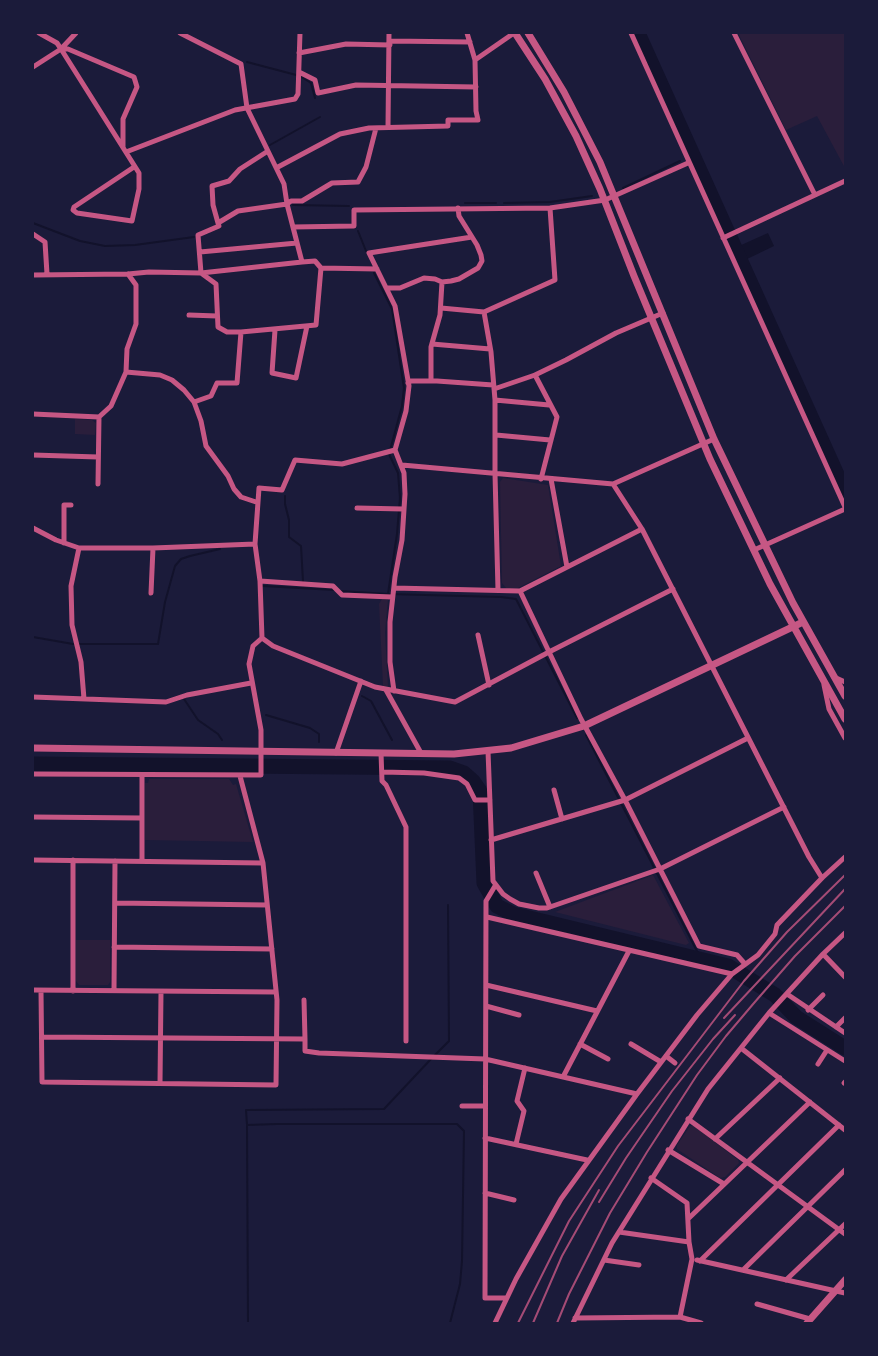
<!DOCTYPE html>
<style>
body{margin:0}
#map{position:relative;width:878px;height:1356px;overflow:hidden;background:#1b1b3a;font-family:"Work Sans",sans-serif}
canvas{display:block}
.frame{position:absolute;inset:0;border:34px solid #1b1b3a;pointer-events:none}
</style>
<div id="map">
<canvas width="878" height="1356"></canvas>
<div class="frame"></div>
</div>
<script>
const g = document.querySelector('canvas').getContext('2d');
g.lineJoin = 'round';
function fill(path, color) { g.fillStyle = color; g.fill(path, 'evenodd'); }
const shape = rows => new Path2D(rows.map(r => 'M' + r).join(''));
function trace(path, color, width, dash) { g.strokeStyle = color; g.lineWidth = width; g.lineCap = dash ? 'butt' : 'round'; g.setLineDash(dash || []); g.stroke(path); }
fill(shape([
 [738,33,845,33,845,168,817,116,786,130],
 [75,419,92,420,96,423,95,435,75,434],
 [503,478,548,485,561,566,518,588,506,588,502,583,500,482],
 [382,599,388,600,385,632,388,686,383,686,379,604],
 [149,779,229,779,233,785,236,784,253,842,145,840,145,783,148,783],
 [653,875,689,943,686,945,555,912],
 [76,940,110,940,110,982,108,985,79,985,76,981],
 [690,1126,694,1126,738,1160,739,1163,725,1177,720,1178,677,1149,677,1145]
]), '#2a1e3b');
fill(shape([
 [768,233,774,246,745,260,739,246]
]), '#12122b');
trace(shape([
 [247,62,300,76,311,83,315,98],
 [270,145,320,117],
 [623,188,680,161],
 [465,203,496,203],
 [504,203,550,202,592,196],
 [293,205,349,206],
 [33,223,80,241,105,246,135,245,194,237],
 [358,231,366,251],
 [374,273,392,309,404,388,402,406,389,454,398,473,400,498,397,534,388,594],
 [285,496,285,504,289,520,289,537,301,546,303,581],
 [263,586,335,590],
 [340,591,388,594,501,597,516,599,577,718],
 [33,637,73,644,158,644,165,602,175,566,181,559,190,556,220,549],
 [362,696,371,701,392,740],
 [184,699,198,720,218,734,222,740],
 [266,715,310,728,319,734,319,742],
 [586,735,701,959],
 [435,1055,449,1041,448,905],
 [247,1125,246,1110,384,1109,431,1059],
 [248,1323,247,1125,277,1124,457,1124,464,1131,462,1261,460,1284,450,1323]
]), '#12122b', 2);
trace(shape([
 [638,33,845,492],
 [33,764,450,768,464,773,473,781,480,791,484,883,497,906,513,914,728,966,775,995,796,1017,845,1048]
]), '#12122b', 15);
trace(shape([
 [39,33,57,43,61,49,68,49,134,77,137,87,123,119,123,147],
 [180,33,241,64,247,108,284,184,287,204,302,262,315,261,321,268,377,269],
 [631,33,845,507],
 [734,33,815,195],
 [390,41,470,42],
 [61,49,139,173,139,189,132,221,77,213,73,210,74,207,134,167],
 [299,53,346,44,390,45],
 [475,60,514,33],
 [33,67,61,49,76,33],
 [299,72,315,80,318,93,356,85,476,87],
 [388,127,389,33],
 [268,151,240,169,229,181,212,186,213,205,218,223,238,211,287,204,291,201,302,201,332,183,358,182,366,167,376,128],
 [126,152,235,110,295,99,298,94,300,33],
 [278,167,340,134,369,128,448,126,448,120,478,120,476,111,475,60,467,33],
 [218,223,219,226,198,235,201,273,302,262],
 [293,227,354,226,354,210,550,208,605,200,688,163],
 [33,234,45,242,47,274],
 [723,238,845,181],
 [200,252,297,243],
 [33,275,128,274,149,272,201,273,216,284,218,327,227,332,241,332,316,325,321,268],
 [387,288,400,288,424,278,435,279,442,282,451,281,459,279,478,268,482,261,481,255,477,245,459,216,458,208],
 [441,308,484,312,555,280,550,208],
 [484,312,491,352,495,400,495,474,498,590],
 [189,315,217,316],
 [275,330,272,373,296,378,307,326],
 [432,344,490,349],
 [126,372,160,375,172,380,184,390,194,402,201,421,206,446,228,476,234,489,241,497,256,502],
 [535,375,557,417,541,479],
 [431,381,431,347,440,315,442,282],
 [408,383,411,381,437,381,493,385],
 [494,389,535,375,566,360,616,333,663,313],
 [495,400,549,405],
 [194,402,211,396,217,383,237,383,241,332],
 [33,414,99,417,111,406,126,372,127,349,136,324,136,285,128,274],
 [496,435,550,440],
 [33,455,98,457],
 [402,465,613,484,642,529,809,857,822,878],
 [551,479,567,567],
 [98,484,99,417],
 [613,484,714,439],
 [357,508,403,509],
 [33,528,56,540,79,548,153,548,255,544],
 [64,543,64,505,71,505],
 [79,548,71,586,72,625,81,662,84,699],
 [754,550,845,509],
 [260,581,333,586,342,595,392,597],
 [394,588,520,591,642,529],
 [520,591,581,719,625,800,699,946,737,955,745,964],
 [151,593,153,548],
 [478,635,489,685],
 [262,638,273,646,375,687,455,702,549,652,673,589],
 [262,638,260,581,255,544,259,488,282,490,295,460,342,464,395,450],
 [834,677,845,682],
 [824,685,829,709,845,738],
 [386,690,421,753],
 [394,691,390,662,390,622,395,577,402,540,405,494,404,473,395,450,406,411,409,386,395,306,369,253,472,237],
 [33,697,166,702,187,695,251,683],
 [488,751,493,881,503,894,510,899,519,904,539,908,547,908,660,869,784,807],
 [336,753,361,681],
 [381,753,382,781,386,785,406,827,406,1041],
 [382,772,424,773,459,778,467,784,475,800,490,800],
 [33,774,261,775,261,730,249,664,253,646,262,638],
 [142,775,142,861],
 [554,790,562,819],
 [33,817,142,818],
 [491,840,625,800,748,738],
 [33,860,263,863],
 [536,873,550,907],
 [495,886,486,901,485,1298,506,1298],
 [115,903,267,905],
 [487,917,732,974],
 [114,947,272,949],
 [823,954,845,977],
 [486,985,597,1011],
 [33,990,276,992],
 [114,990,115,861],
 [41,991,42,1082,276,1085,277,1000,263,863,240,776],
 [73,991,73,860],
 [787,994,845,1033],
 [304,1000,305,1039],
 [486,1006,519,1015],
 [808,1010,823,995],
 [769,1013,845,1061],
 [836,1027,845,1018],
 [42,1037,305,1039,305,1051,319,1053,485,1059,637,1094],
 [580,1044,608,1059],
 [631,1044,661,1062],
 [741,1048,845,1130],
 [666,1056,675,1063],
 [818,1064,827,1050],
 [563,1077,629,951],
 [160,1083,161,992],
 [844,1083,845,1082],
 [462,1106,485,1106],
 [688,1119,845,1234],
 [485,1138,587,1160],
 [715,1139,780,1078],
 [516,1144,524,1111,517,1101,525,1068],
 [668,1150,724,1184],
 [651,1178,687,1203,689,1242,692,1259,680,1317],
 [485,1193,514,1200],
 [689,1218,810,1102],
 [619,1232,689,1242],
 [604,1260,639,1265],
 [697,1260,845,1293],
 [700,1261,839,1125],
 [743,1270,845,1170],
 [786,1280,845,1224],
 [757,1304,810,1319],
 [575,1318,680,1317,701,1323],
 [495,1323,516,1279,561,1199,637,1094,697,1015,732,974,758,955,775,934,777,925,822,878,845,857],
 [573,1323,612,1243,708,1089,769,1013,823,954,845,933]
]), '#c65784', 5);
trace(shape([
 [515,33,545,79,576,136,600,189,634,276,710,459,770,584,845,719],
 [528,33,564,92,600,162,714,439,793,603,845,696],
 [33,748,454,754,511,748,584,726,803,622],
 [807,1323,845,1280]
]), '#c65784', 7);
trace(shape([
 [724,1018,845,889],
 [599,1202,626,1158,672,1091,713,1039,735,1015],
 [518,1323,569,1221,618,1146,744,981,787,932,845,875],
 [533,1323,562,1256,599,1190],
 [557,1323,569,1294,610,1213,647,1152,697,1075,726,1036,754,1003,795,956,845,906]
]), '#a44b75', 2);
</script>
